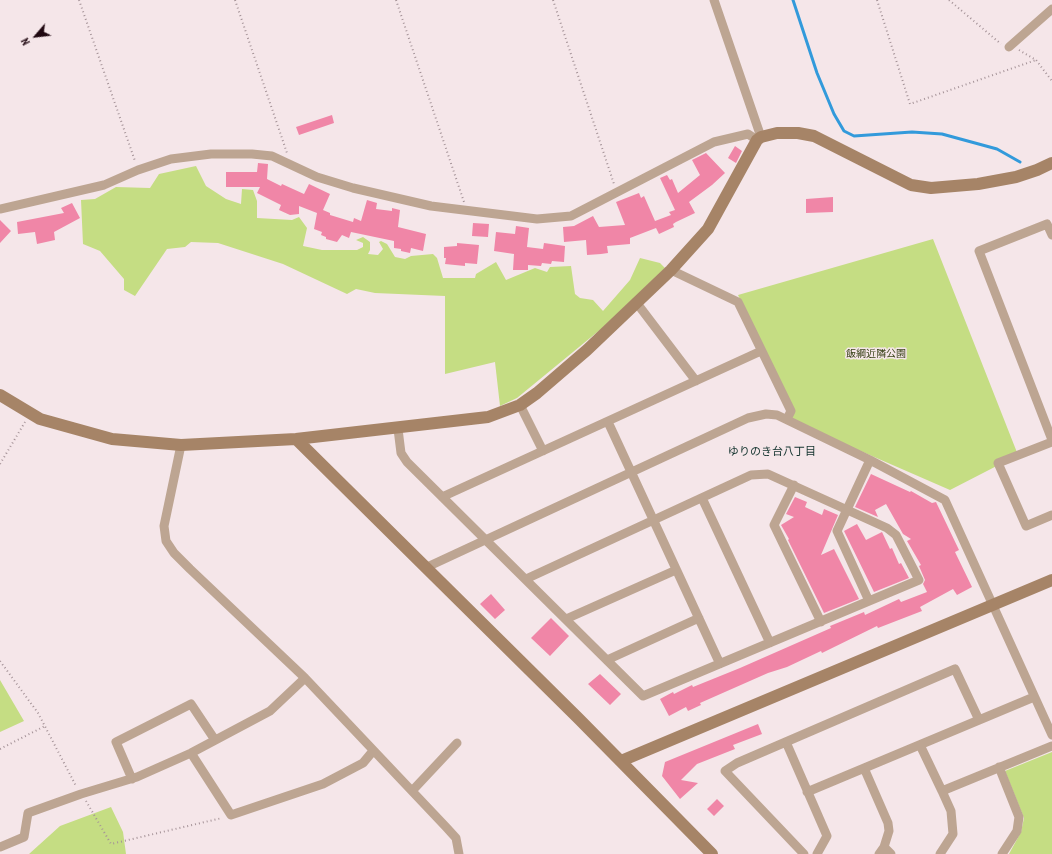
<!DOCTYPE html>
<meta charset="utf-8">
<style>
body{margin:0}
#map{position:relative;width:1052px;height:854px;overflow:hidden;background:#f5e6e9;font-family:"PT Sans Narrow",sans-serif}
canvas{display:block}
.north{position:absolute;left:16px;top:16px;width:40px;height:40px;-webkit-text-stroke:3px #f5e6e9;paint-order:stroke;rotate:242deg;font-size:11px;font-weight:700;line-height:16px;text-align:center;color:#200811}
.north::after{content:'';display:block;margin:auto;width:14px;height:18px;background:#200811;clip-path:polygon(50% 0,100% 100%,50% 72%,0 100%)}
</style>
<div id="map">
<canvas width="1052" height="854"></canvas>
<div class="north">N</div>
</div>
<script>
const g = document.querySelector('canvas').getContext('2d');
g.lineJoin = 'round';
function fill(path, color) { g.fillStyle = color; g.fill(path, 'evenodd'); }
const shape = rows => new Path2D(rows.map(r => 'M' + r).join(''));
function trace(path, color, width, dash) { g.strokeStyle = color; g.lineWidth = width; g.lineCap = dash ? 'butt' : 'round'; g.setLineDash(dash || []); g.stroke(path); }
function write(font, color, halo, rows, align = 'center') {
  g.font = font + ' "PT Sans Narrow","Noto Sans JP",sans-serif'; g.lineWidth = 3; g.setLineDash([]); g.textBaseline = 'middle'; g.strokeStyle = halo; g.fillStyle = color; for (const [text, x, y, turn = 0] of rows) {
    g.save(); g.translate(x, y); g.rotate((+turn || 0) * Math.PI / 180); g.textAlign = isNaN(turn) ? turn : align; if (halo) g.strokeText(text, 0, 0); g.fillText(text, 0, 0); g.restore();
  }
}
fill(shape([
 [196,166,206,186,226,199,241,204,242,189,253,190,257,201,257,218,292,220,299,217,307,228,303,246,322,250,357,250,363,247,363,243,356,240,363,237,370,242,370,250,368,254,378,255,383,249,379,242,381,241,387,244,395,257,405,259,411,256,433,254,437,258,443,278,475,278,476,274,496,262,506,280,535,268,547,272,550,267,571,266,575,294,580,298,593,300,603,311,630,280,640,258,660,263,665,268,601,329,517,398,500,406,495,362,445,374,445,296,375,293,356,289,347,294,283,264,218,243,191,242,185,247,167,249,135,296,124,290,124,279,100,251,83,244,81,200,95,199,116,187,150,188,159,174],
 [933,239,1018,455,950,490,787,419,793,412,738,295],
 [0,680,24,721,0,732],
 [1052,752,1052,854,1009,854,1021,832,1024,818,1005,771],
 [111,807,123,832,126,854,29,854,60,826]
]), '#c5dd83');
trace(shape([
 [793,0,817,73,834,114,844,131,854,136,912,132,942,134,997,149,1020,162]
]), '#329adb', 3);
fill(shape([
 [332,115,334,123,299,135,296,127],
 [735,146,742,151,736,163,728,158],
 [706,153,725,173,712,185,689,202,695,213,676,222,673,224,674,227,659,234,656,228,630,238,630,244,607,246,608,253,601,254,587,255,586,240,564,242,563,227,574,226,593,216,599,227,625,225,616,202,639,193,641,198,644,196,655,221,671,215,669,212,675,210,660,178,667,175,670,180,672,179,678,193,700,175,692,160],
 [258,163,268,164,267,179,281,186,282,184,304,194,309,184,330,194,323,210,330,213,330,215,353,222,354,218,361,221,367,200,377,203,376,209,392,211,392,208,400,210,398,227,426,234,423,251,411,248,410,253,401,251,401,249,394,248,394,241,351,232,349,238,342,235,337,242,326,239,326,237,321,235,322,232,314,229,317,213,299,206,299,214,290,215,279,210,281,205,257,193,260,187,226,187,226,172,257,172],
 [833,197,833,212,806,213,806,199],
 [72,203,80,218,54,232,55,240,37,244,35,232,18,234,17,222,64,213,61,208],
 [0,220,11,231,0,243],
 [473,223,489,224,488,237,472,236],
 [516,226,529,228,527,247,543,249,544,243,565,246,564,262,552,261,551,264,542,263,541,266,528,265,528,270,513,270,514,254,494,251,496,232,515,234],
 [457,243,479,245,477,264,465,263,465,266,445,264,446,258,444,258,444,247,457,246],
 [871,474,910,492,911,491,932,503,936,502,959,550,955,552,972,587,957,595,953,589,920,607,922,611,878,628,877,626,822,653,821,651,787,667,768,673,700,703,701,705,688,711,686,707,669,716,660,699,673,692,674,694,692,685,693,687,740,668,831,628,830,626,864,612,865,615,899,599,901,602,927,592,923,584,925,580,919,566,921,565,907,541,911,539,903,534,886,504,875,510,878,517,855,507],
 [795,497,807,502,805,507,822,515,824,509,838,515,821,555,834,549,859,599,824,613,788,540,789,539,781,525,794,517,786,514],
 [857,524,866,540,882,532,890,549,892,548,899,564,901,563,909,578,874,592,844,531],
 [491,594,505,610,495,619,480,604],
 [551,618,569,636,550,656,531,638],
 [600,674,621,694,610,705,588,684],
 [758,724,762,734,733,745,735,749,697,764,681,780,698,783,680,799,662,776,665,762],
 [717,799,724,806,714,816,707,809]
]), '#f086a7');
trace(shape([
 [79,0,135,161],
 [235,0,287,153],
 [396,0,464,202],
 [553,0,614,184],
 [877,0,910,104,1036,60],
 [949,0,1001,44],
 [1019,50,1036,60,1052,81],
 [0,464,25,422],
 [0,661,38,713,76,786],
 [0,749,45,726],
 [86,801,111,844,222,818]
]), '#a59398', 2, [1, 3]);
trace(shape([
 [714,0,761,137],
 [1009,47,1052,9],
 [0,209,104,185,138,170,171,159,211,154,252,154,272,156,317,177,353,188,431,206,537,219,571,216,714,142,748,134,757,140],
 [1052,235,1047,224,979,251,1052,440],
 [671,270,738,302,791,411,787,419],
 [636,302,696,381],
 [520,405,543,451],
 [608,422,720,664],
 [398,429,401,453,407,462,643,696,869,601,837,531,870,460],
 [1052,442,998,463,1026,526,1052,515],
 [181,445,164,526,166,541,174,553,190,569,305,678,446,827,456,838,459,854],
 [794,485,774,525,821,622],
 [442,497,761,351],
 [702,498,770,643],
 [425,568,748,418,766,414,777,415,870,460,945,500,1052,735],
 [526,579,751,475,768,474,887,528,896,535,919,580,869,601],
 [566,619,676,570],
 [607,660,699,618],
 [786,742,827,836,817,854],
 [920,745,942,791,1052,746],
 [191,753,231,815,323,784,363,763,373,751],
 [999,767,1019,817,1017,831,1002,854],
 [864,768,888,823,889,831,884,847,879,854],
 [132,779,116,742,191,704,215,740],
 [412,791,457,743],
 [807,792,1034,697],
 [0,847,24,837,28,813,81,794,137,777,191,753,270,711,305,678],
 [884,847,891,854],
 [804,854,725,771,737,763,955,669,979,720],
 [940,854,953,834,951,811,942,791]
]), '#bda592', 9);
trace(shape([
 [0,395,40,419,112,439,181,445,296,439,488,417,520,405,537,393,587,350,671,270,708,229,757,140,761,137,777,133,798,133,814,136,911,185,931,188,978,184,1016,177,1037,170,1052,163],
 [296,439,579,719,712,854],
 [621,761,1052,580]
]), '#a68467', 12);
write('10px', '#374116', '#f5e6e9', [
 ["飯綱近隣公園",876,354]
]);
write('11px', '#11322d', '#f5e6e9', [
 ["ゆりのき台八丁目",772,452]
]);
</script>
